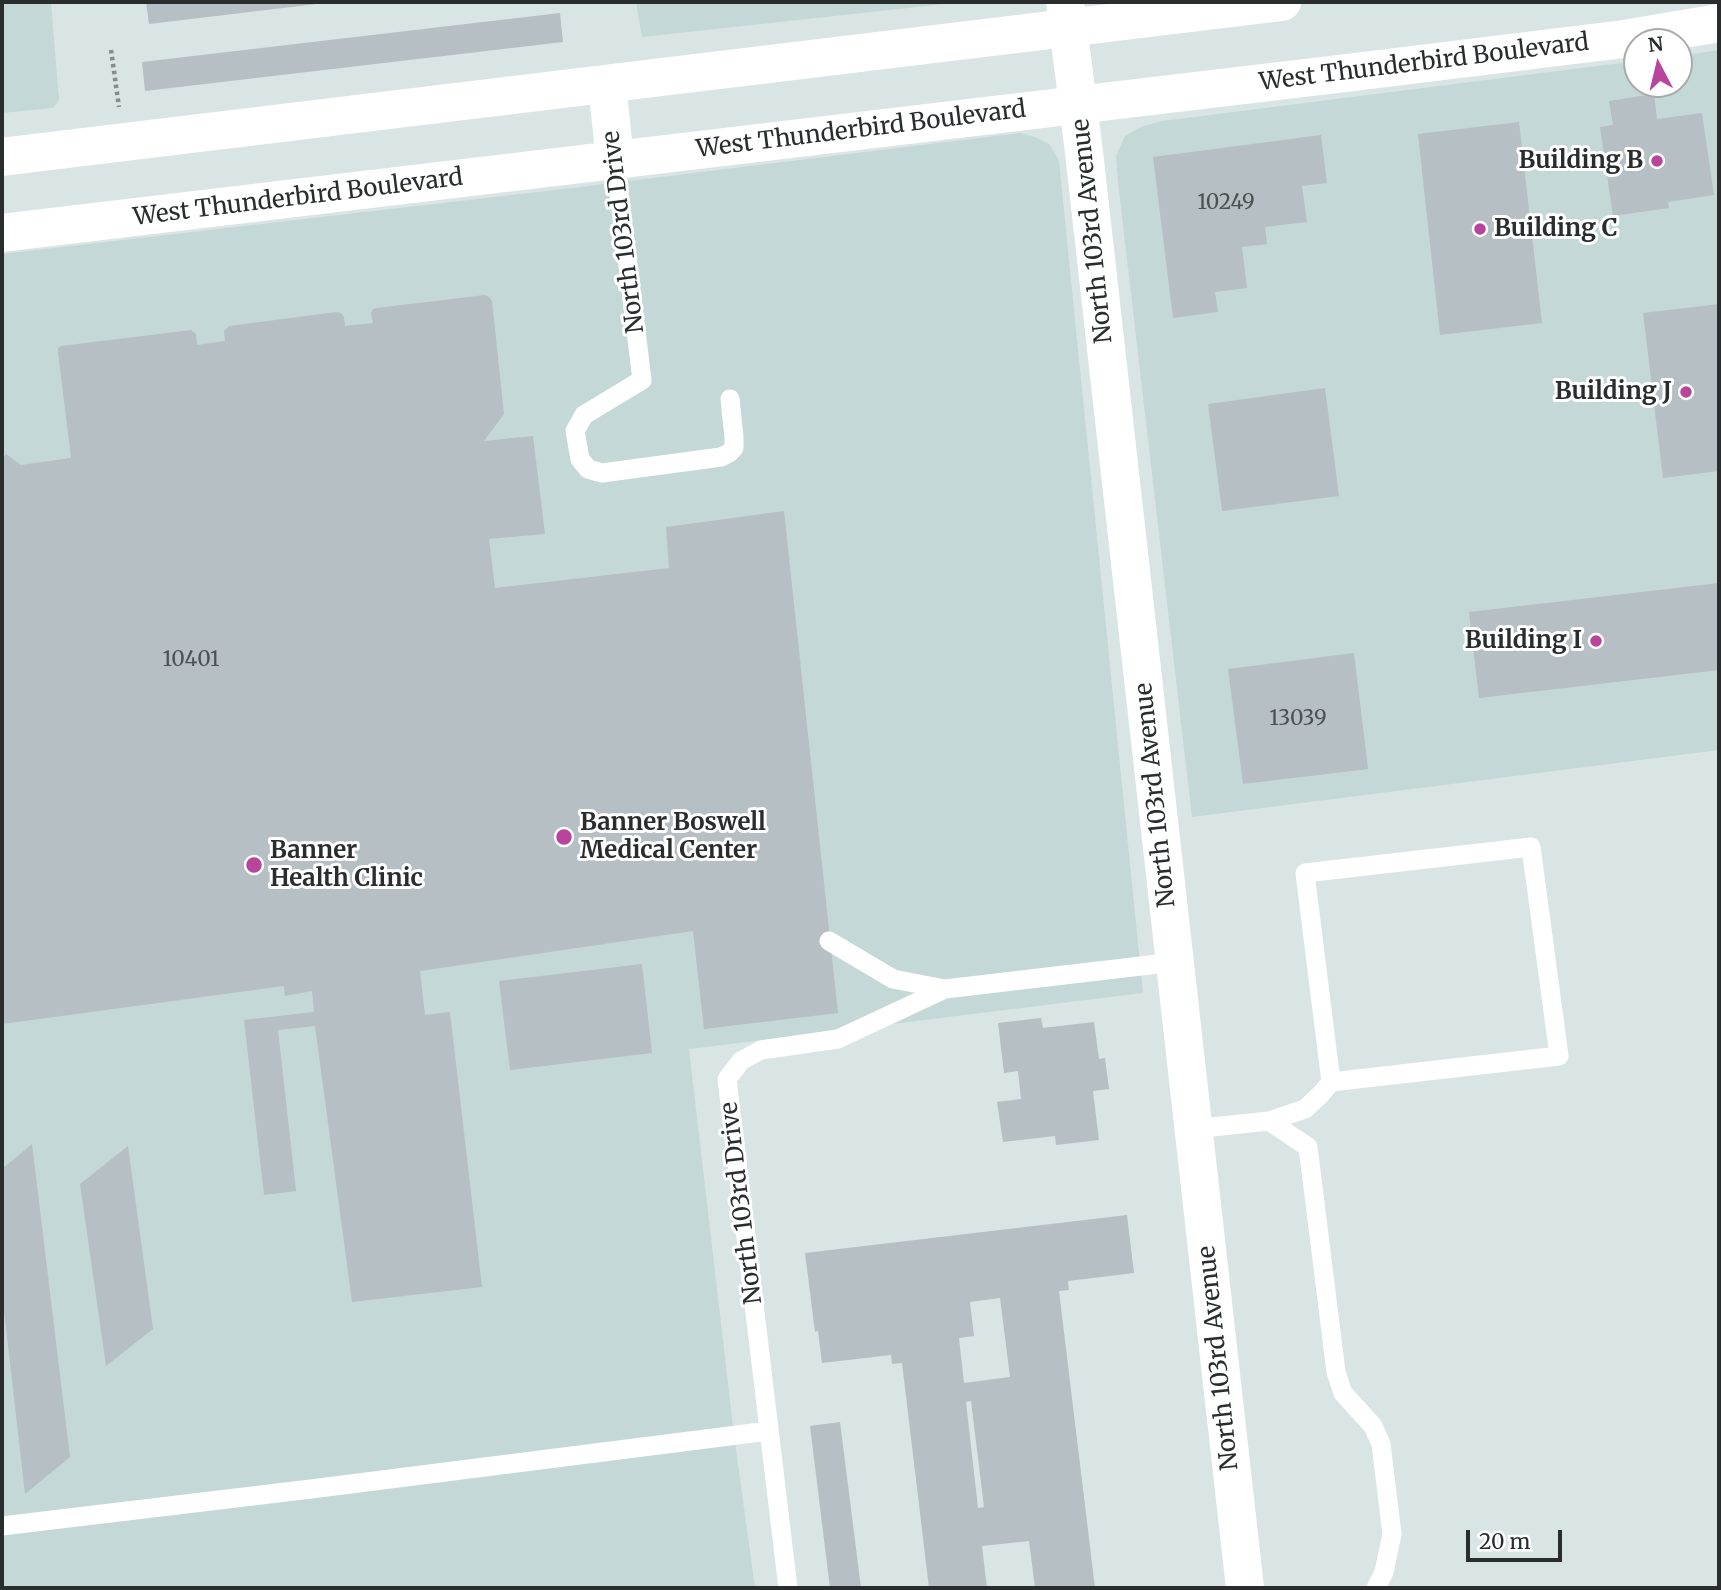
<!DOCTYPE html>
<style>
body{margin:0}
#map{position:relative;width:1721px;height:1590px;overflow:hidden;background:#d9e4e4;font-family:Merriweather,serif}
canvas{display:block}
.frame{position:absolute;inset:0;border:4px solid #292d2e;pointer-events:none}
.north{position:absolute;left:1623px;top:28px;width:70px;height:70px;box-sizing:border-box;background:#fff;border:2px solid #a9abab;border-radius:50%;rotate:353deg;font-size:19px;font-weight:700;line-height:28px;text-align:center;color:#292d2e}
.north::after{content:'';display:block;margin:auto;width:24px;height:32px;background:#b9449b;clip-path:polygon(50% 0,100% 100%,50% 72%,0 100%)}
.scale{position:absolute;left:1466px;top:1530px;width:96px;height:32px;box-sizing:border-box;border:4px solid #292d2e;border-top:0;padding-left:9px;font-size:21px;line-height:24px;white-space:nowrap;color:#292d2e;-webkit-text-stroke:5px #fff;paint-order:stroke}
</style>
<div id="map">
<canvas width="1721" height="1590"></canvas>
<div class="frame"></div>
<div class="north">N</div>
<div class="scale">20 m</div>
</div>
<script>
const g = document.querySelector('canvas').getContext('2d');
g.lineJoin = 'round';
function fill(path, color) { g.fillStyle = color; g.fill(path, 'evenodd'); }
const shape = rows => new Path2D(rows.map(r => 'M' + r).join(''));
function trace(path, color, width, dash) { g.strokeStyle = color; g.lineWidth = width; g.lineCap = dash ? 'butt' : 'round'; g.setLineDash(dash || []); g.stroke(path); }
function write(font, color, halo, rows, align = 'center') {
  g.font = font + ' Merriweather,serif'; g.lineWidth = 6; g.setLineDash([]); g.textBaseline = 'middle'; g.strokeStyle = halo; g.fillStyle = color; for (const [text, x, y, turn = 0] of rows) {
    g.save(); g.translate(x, y); g.rotate((+turn || 0) * Math.PI / 180); g.textAlign = isNaN(turn) ? turn : align; if (halo) g.strokeText(text, 0, 0); g.fillText(text, 0, 0); g.restore();
  }
}
fill(shape([
 [2,2,51,2,59,100,53,108,2,113],
 [636,2,963,2,642,37],
 [1719,50,1719,750,1192,817,1118,182,1116,156,1125,136,1141,127,1162,121,1637,61,1637,84,1679,84,1679,56],
 [1020,133,1038,138,1050,145,1059,161,1143,993,689,1049,734,1435,755,1588,2,1588,2,254,555,190]
]), '#c4d8d8');
fill(shape([
 [146,2,325,2,325,3,149,24],
 [560,13,563,42,145,91,142,62],
 [1654,94,1657,119,1702,113,1714,195,1668,202,1669,208,1613,216,1600,127,1613,125,1609,101],
 [1519,122,1542,323,1440,335,1418,134],
 [1321,135,1327,183,1302,186,1307,222,1265,227,1267,244,1242,247,1247,288,1215,292,1218,312,1173,318,1153,157],
 [485,295,489,297,492,301,504,414,484,441,533,436,545,534,489,539,495,588,669,568,666,527,784,511,838,1013,704,1029,693,931,420,971,425,1015,450,1012,482,1287,352,1302,315,1026,278,1030,296,1191,264,1195,244,1020,314,1012,312,991,285,996,284,986,2,1024,2,459,6,454,21,465,71,458,58,352,58,348,61,346,191,330,196,334,197,345,225,341,224,331,229,326,337,312,341,313,344,317,345,326,373,323,371,313,373,309,377,308],
 [1719,304,1719,471,1663,478,1643,313],
 [1325,388,1339,496,1222,511,1208,404],
 [1719,583,1719,670,1479,698,1469,612],
 [1354,653,1368,769,1243,784,1228,669],
 [642,964,652,1053,510,1070,499,981],
 [1041,1018,1043,1028,1094,1022,1099,1059,1105,1058,1109,1089,1093,1091,1099,1140,1056,1145,1055,1136,1003,1142,997,1102,1021,1099,1018,1071,1004,1073,998,1023],
 [32,1144,70,1457,25,1494,2,1293,2,1169],
 [128,1146,153,1329,106,1366,80,1184],
 [1127,1215,1134,1273,1068,1281,1069,1290,1059,1291,1095,1588,1035,1588,1029,1541,982,1546,987,1588,929,1588,902,1363,892,1364,891,1355,822,1363,818,1331,815,1332,805,1253],
 [1000,1298,1010,1377,964,1383,959,1338,974,1336,970,1302],
 [971,1401,984,1507,978,1508,966,1402],
 [840,1422,861,1588,830,1588,810,1426]
]), '#b6bfc3');
trace(shape([
 [111,50,119,107]
]), '#858c8d', 4.5, [3.5, 3.5]);
trace(shape([
 [615,160,642,380,584,415,575,431,580,459,588,469,602,473,721,457,729,453,734,448,734,437,730,399],
 [829,941,893,979,945,989],
 [1269,1121,1305,1109,1321,1094,1331,1082,1305,873,1531,847,1559,1056,1331,1082],
 [1193,1129,1269,1121,1308,1147,1336,1372,1343,1393,1373,1426,1381,1444,1392,1534,1384,1572,1376,1588],
 [2,1526,311,1489,769,1431],
 [788,1588,727,1079,741,1061,761,1050,838,1039,945,989,1175,962]
]), '#fff', 19);
trace(shape([
 [1065,2,1084,152,1245,1588],
 [607,84,615,160],
 [2,157,1282,2],
 [2,233,1346,73,1624,39,1719,23]
]), '#fff', 38);
for (const [x, y, r, color] of [
 [1657,161,7,"#b9449b"],
 [1480,229,7,"#b9449b"],
 [1686,392,7,"#b9449b"],
 [1596,641,7,"#b9449b"],
 [564,837,9,"#b9449b"],
 [254,865,9,"#b9449b"]
]) { const dot = new Path2D(); dot.arc(x, y, r, 0, 2 * Math.PI); g.fillStyle = color; g.fill(dot); trace(dot, '#fff', 2.5); }
write('21px', '#4c5253', null, [
 ["10249",1226,203],
 ["10401",191,660],
 ["13039",1298,719]
]);
write('24px', '#292d2e', '#fff', [
 ["West Thunderbird Boulevard",1424,63,-7],
 ["West Thunderbird Boulevard",861,130,-7],
 ["West Thunderbird Boulevard",298,198,-7],
 ["North 103rd Avenue",1093,231,-96],
 ["North 103rd Drive",624,232,-97],
 ["North 103rd Avenue",1156,795,-96],
 ["North 103rd Drive",742,1203,-97],
 ["North 103rd Avenue",1219,1358,-96]
]);
write('bold 24px', '#292d2e', '#fff', [
 ["Building B",1643,161],
 ["Building C",1494,229,"left"],
 ["Building J",1672,392],
 ["Building I",1582,641],
 ["Banner Boswell",580,823,"left"],
 ["Medical Center",580,851,"left"],
 ["Banner",270,851,"left"],
 ["Health Clinic",270,879,"left"]
], 'right');
</script>
